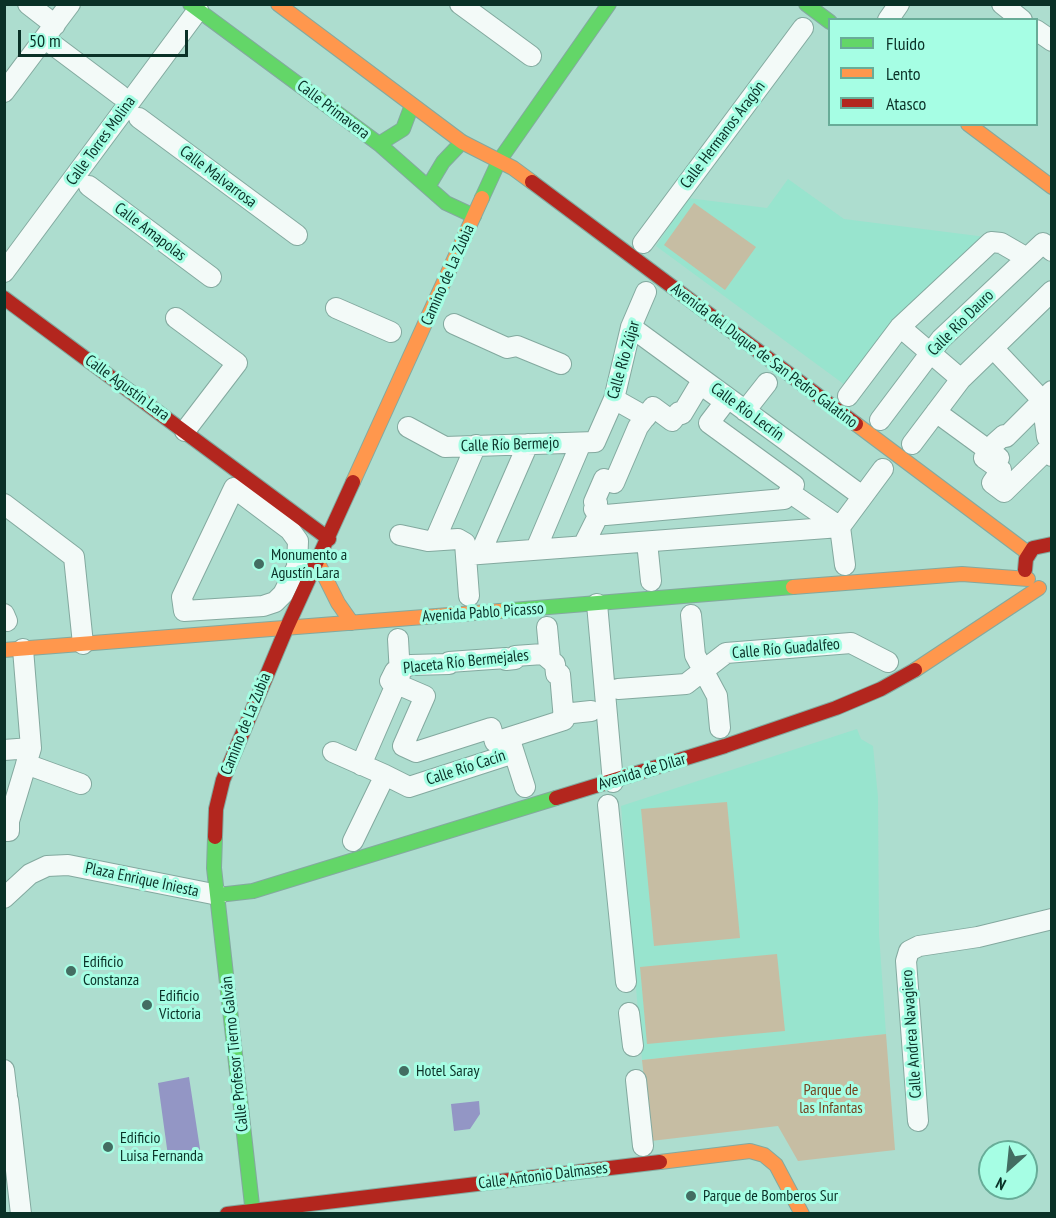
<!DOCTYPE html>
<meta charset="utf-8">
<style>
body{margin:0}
#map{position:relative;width:1056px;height:1218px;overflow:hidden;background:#adddcf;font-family:"PT Sans Narrow",sans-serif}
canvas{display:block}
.frame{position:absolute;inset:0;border:6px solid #0a3127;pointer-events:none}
.legend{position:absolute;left:828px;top:18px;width:210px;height:108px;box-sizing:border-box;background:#a6fee4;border:2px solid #68ac98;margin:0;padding:8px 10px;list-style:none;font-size:18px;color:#0a3127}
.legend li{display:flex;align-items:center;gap:12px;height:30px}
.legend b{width:30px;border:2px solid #68ac98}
.north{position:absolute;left:978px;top:1140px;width:60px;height:60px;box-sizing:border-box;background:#a6fee4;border:2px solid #68ac98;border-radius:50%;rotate:207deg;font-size:16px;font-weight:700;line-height:24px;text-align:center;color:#0a3127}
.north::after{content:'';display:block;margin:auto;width:21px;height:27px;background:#436d62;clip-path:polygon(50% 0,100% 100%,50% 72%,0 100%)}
.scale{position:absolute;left:18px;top:30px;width:170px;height:27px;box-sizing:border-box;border:3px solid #0a3127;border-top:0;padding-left:8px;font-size:18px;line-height:21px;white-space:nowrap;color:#0a3127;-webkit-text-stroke:4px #a6fee4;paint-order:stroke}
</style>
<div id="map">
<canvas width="1056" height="1218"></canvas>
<div class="frame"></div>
<ul class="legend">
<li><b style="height:8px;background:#63d668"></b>Fluido</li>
<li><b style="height:8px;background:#ff974d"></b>Lento</li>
<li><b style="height:8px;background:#b3261e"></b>Atasco</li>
</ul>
<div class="north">N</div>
<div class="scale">50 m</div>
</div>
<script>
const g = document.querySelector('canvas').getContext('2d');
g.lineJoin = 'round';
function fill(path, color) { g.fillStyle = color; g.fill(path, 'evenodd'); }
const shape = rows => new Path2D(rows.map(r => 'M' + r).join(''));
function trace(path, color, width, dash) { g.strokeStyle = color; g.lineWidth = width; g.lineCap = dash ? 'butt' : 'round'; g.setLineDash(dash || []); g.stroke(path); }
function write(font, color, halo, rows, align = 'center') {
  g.font = font + ' "PT Sans Narrow",sans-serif'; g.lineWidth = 6; g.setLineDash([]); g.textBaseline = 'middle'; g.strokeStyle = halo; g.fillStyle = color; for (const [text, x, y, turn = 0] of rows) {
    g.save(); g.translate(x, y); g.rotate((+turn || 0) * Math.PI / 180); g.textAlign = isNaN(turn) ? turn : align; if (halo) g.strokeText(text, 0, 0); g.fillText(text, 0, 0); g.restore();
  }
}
fill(shape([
 [788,179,844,219,986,237,881,335,845,385,656,246,688,198,767,208],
 [857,729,861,739,873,746,878,797,879,934,886,1034,642,1060,621,806]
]), '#98e4ce');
fill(shape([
 [694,203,756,247,725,290,664,245],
 [727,802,740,938,654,946,641,809],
 [777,954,785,1031,647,1044,640,967],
 [886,1034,895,1150,798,1161,778,1126,651,1141,642,1060]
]), '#c6bda3');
fill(shape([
 [189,1077,200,1149,197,1152,168,1156,158,1083],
 [479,1101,480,1114,470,1129,454,1131,451,1104]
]), '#9396c5');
const street = shape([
 [28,4,55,25],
 [460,4,531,56],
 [1002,4,1022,20],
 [888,20,899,4],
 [1036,30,1052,41],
 [52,44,120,95],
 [4,92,70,4],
 [139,118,297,235],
 [89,186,211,277],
 [643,243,803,28],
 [4,272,198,10],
 [336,308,391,332],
 [176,318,237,363,185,431],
 [454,324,507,348,517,346,561,364],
 [631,327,862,496],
 [900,327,961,379],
 [993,348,1042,400,1047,437],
 [700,384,725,402,709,423,794,485,784,499,606,515,594,509,597,503,594,502,604,479,614,483,638,427,653,407,672,421,679,412,682,414,700,384],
 [1052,391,1006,437,1004,435,995,443,984,458,1001,470,992,483,1004,492,1046,451,1052,456],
 [848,396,900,327,991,242,1001,243,1027,258],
 [614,399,646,417],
 [745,411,767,383],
 [936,412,999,458],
 [880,420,941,339,1043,243,1052,251],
 [408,427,445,447,595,442,614,399,631,327,646,292],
 [912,444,961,379,1052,291],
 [234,488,290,530,298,541,297,567,283,594,275,602,263,606,184,611,182,597,234,488],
 [789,492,840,527],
 [4,504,74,557,83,644],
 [400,535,428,541,458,539,465,543,469,596],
 [435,540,476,445],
 [647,542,651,581],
 [583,546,600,512],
 [536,549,581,443],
 [480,554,528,444],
 [466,555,840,527],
 [845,565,840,527,883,469],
 [597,604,613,782],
 [4,614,7,621],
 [691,615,695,655,717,696,720,728],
 [547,627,550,659],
 [543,654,555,664,556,674,560,674,564,720,495,742,491,728,416,752,403,746,425,696,390,681,395,671,411,665,449,664,449,662,506,658,506,660,515,659,515,656,543,654],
 [618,689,686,684,726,653,851,643,888,662],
 [563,714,591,711],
 [510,740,525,787],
 [4,750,31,748],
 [333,752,385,775,353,841],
 [26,764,81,784],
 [361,765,400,675,398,639],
 [385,775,409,787,514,753],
 [608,805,626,982],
 [4,831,9,831,9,821,31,748,23,649],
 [4,898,30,874,47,866,68,865,218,895],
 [629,1013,633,1046],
 [4,1070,7,1095],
 [636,1080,643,1146],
 [8,1100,21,1214],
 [918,1121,906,961,909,951,919,946,978,937,1052,919]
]);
const fast = shape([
 [190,4,379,144,446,203,474,216],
 [806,4,830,22],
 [379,144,403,129,412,105],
 [428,187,443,162,462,142],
 [482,198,499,161,609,4],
 [500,611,793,587],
 [215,837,214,868,253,1214],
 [218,895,253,891,556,798]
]);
const slow = shape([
 [278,4,462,142,513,168,532,182],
 [968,124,1052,187],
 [856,424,1028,553],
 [353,482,482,198],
 [318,563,338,603,352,623],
 [793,587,962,574,1028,579],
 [4,650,500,611],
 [915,670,1039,588],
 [660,1162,750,1151,764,1155,776,1165,802,1214]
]);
const jam = shape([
 [532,182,856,424],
 [4,298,329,539],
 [1025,570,1026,559,1033,548,1052,544],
 [556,798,725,746,836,708,881,689,915,670],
 [215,837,216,809,223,780,287,627,353,482],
 [227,1214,660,1162]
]);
trace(street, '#83a99f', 22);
trace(fast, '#83a99f', 16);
trace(slow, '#83a99f', 16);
trace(jam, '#83a99f', 16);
trace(street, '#f3faf8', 20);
trace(fast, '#63d668', 14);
trace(slow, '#ff974d', 14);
trace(jam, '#b3261e', 14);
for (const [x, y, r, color] of [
 [259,564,6,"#436d62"],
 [71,971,6,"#436d62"],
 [147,1005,6,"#436d62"],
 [404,1071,6,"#436d62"],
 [108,1147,6,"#436d62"],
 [691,1196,6,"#436d62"]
]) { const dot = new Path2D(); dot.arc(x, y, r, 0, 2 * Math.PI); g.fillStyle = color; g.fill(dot); trace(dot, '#a6fee4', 2); }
write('16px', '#0a3127', '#a6fee4', [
 ["Calle Primavera",333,110,37],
 ["Calle Hermanos Aragón",723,135,-53],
 ["Calle Torres Molina",101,141,-54],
 ["Calle Malvarrosa",218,177,37],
 ["Calle Amapolas",150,232,37],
 ["Camino de La Zubia",448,275,-66],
 ["Calle Río Dauro",961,323,-45],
 ["Avenida del Duque de San Pedro Galatino",764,356,37],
 ["Calle Río Zújar",624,360,-74],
 ["Calle Agustín Lara",127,388,36],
 ["Calle Río Lecrín",747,412,36],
 ["Calle Río Bermejo",510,445,-2],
 ["Avenida Pablo Picasso",483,613,-4],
 ["Calle Río Guadalfeo",786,649,-5],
 ["Placeta Río Bermejales",466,662,-6],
 ["Camino de La Zubia",246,724,-68],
 ["Calle Río Cacín",466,768,-18],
 ["Avenida de Dílar",642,772,-17],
 ["Plaza Enrique Iniesta",142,880,12],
 ["Calle Andrea Navagiero",912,1034,-94],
 ["Calle Profesor Tierno Galván",235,1054,-96],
 ["Calle Antonio Dalmases",543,1176,-7]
]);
write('16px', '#0a3127', '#a6fee4', [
 ["Monumento a",271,555],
 ["Agustín Lara",271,573],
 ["Edificio",83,962],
 ["Constanza",83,980],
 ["Edificio",159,996],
 ["Victoria",159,1014],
 ["Hotel Saray",416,1071],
 ["Edificio",120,1138],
 ["Luisa Fernanda",120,1156],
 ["Parque de Bomberos Sur",703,1196]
], 'left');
write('16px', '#754320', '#a6fee4', [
 ["Parque de",831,1090],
 ["las Infantas",831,1108]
]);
</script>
